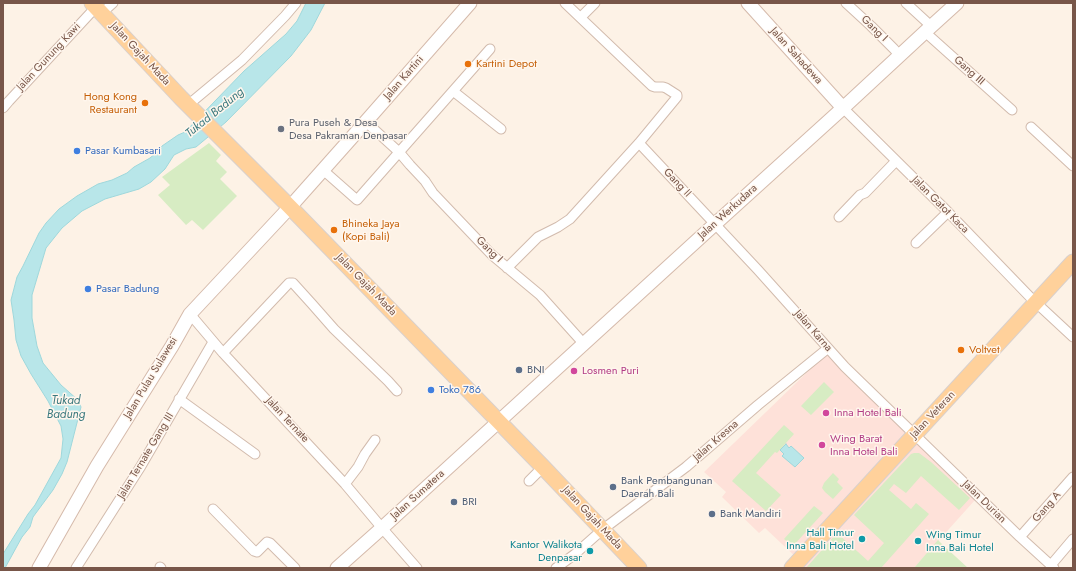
<!DOCTYPE html>
<style>
body{margin:0}
#map{position:relative;width:1076px;height:571px;overflow:hidden;background:#fdf2e6;font-family:Jost,sans-serif}
canvas{display:block}
.frame{position:absolute;inset:0;border:4px solid #785649;pointer-events:none}
</style>
<div id="map">
<canvas width="1076" height="571"></canvas>
<div class="frame"></div>
</div>
<script>
const g = document.querySelector('canvas').getContext('2d');
g.lineJoin = 'round';
function fill(path, color) { g.fillStyle = color; g.fill(path, 'evenodd'); }
const shape = rows => new Path2D(rows.map(r => 'M' + r).join(''));
function trace(path, color, width, dash) { g.strokeStyle = color; g.lineWidth = width; g.lineCap = dash ? 'butt' : 'round'; g.setLineDash(dash || []); g.stroke(path); }
function write(font, color, halo, rows, align = 'center') {
  g.font = font + ' Jost,sans-serif'; g.lineWidth = 3; g.setLineDash([]); g.textBaseline = 'middle'; g.strokeStyle = halo; g.fillStyle = color; for (const [text, x, y, turn = 0] of rows) {
    g.save(); g.translate(x, y); g.rotate((+turn || 0) * Math.PI / 180); g.textAlign = isNaN(turn) ? turn : align; if (halo) g.strokeText(text, 0, 0); g.fillText(text, 0, 0); g.restore();
  }
}
fill(shape([
 [827,353,975,500,914,568,794,568,800,561,765,528,759,533,722,497,726,492,704,472]
]), '#fee1d9');
fill(shape([
 [209,143,221,155,216,161,227,172,220,179,237,196,203,230,192,220,186,225,158,195,170,185,162,177],
 [824,382,834,392,811,415,801,406],
 [784,425,794,434,777,453,775,452,756,473,781,495,766,511,732,481],
 [914,453,919,453,931,462,970,498,959,510,921,476,906,493,894,484,889,490,911,509,916,503,929,514,881,568,806,568,837,533,868,561,884,543,854,515,911,454],
 [833,473,839,479,837,482,843,488,833,499,825,492,822,488,824,483],
 [814,506,823,513,793,546,784,539],
 [938,540,943,545,968,568,914,568]
]), '#d7ecc3');
const water = shape([
 [306,3,325,3,311,30,291,56,226,122,196,147,186,149,174,155,165,169,151,182,139,189,105,199,82,211,62,228,46,248,32,295,32,318,37,346,43,363,61,385,78,400,81,407,67,462,62,474,53,490,33,517,30,527,22,537,5,568,3,568,3,554,28,514,35,505,61,458,63,439,61,426,48,401,31,374,21,356,16,340,14,320,11,300,17,277,23,266,39,233,46,223,59,209,77,196,98,184,112,180,127,173,134,167,150,158,157,152,162,146,178,135,185,132,244,71,286,34,297,21,306,3],
 [786,444,789,448,791,446,804,458,795,467,782,456,784,454,780,450,786,444]
]);
fill(water, '#b8e6e9');
trace(water, '#9ed7db', 1);
const street = shape([
 [846,3,871,26,894,49,900,56],
 [906,3,931,26],
 [102,13,113,3],
 [581,17,595,3],
 [925,32,1012,110],
 [453,91,501,129],
 [188,105,242,60,285,16,296,3],
 [3,108,9,101,96,7],
 [843,108,948,212,1031,298,1073,337],
 [366,122,399,152,410,165,425,181,433,193,492,255,540,295,584,344],
 [1031,127,1073,166],
 [639,143,758,270,845,367,1020,537,1054,568],
 [323,170,357,200,490,49],
 [839,217,860,195,865,193,896,161],
 [916,243,948,212],
 [507,268,538,237,558,227,570,219,639,143,677,97,677,95,666,88,663,87,655,87,652,86,565,3],
 [190,314,223,353,345,484,382,528,417,568],
 [223,353,289,283,293,283,312,304,334,329,388,381,397,391],
 [179,399,255,454],
 [529,481,543,467],
 [345,484,358,467,365,454,375,440],
 [213,509,254,551,257,552,267,542,270,543,295,568],
 [1020,537,1073,477],
 [1051,565,1073,539],
 [160,567,161,568],
 [76,568,141,466,213,342],
 [556,568,575,554,602,530,686,467,758,405,827,349]
]);
const secondary = shape([
 [748,3,843,108],
 [39,568,97,466,172,346,190,314,290,207,362,126,470,3],
 [337,568,382,528,715,224,843,108,925,32,957,3]
]);
const primary = shape([
 [92,3,181,98,290,207,543,467,639,568],
 [792,568,1073,262]
]);
trace(street, '#d2bbad', 11);
trace(secondary, '#d5baab', 15);
trace(primary, '#d9d0cc', 17);
trace(street, '#fff', 9);
trace(secondary, '#fff', 13);
trace(primary, '#ffd19b', 15);
for (const [x, y, r, color] of [
 [468,64,4,"#e8710a"],
 [145,103,4,"#e8710a"],
 [281,129,4,"#6b7280"],
 [77,151,4,"#3f7fe0"],
 [334,230,4,"#e8710a"],
 [88,289,4,"#3f7fe0"],
 [961,350,4,"#e8710a"],
 [519,370,4,"#5c6f8a"],
 [574,371,4,"#d1479c"],
 [431,390,4,"#3f7fe0"],
 [826,413,4,"#d1479c"],
 [822,445,4,"#d1479c"],
 [613,487,4,"#5c6f8a"],
 [454,502,4,"#5c6f8a"],
 [712,514,4,"#5c6f8a"],
 [862,539,4,"#0f9aa8"],
 [918,541,4,"#0f9aa8"],
 [590,551,4,"#0f9aa8"]
]) { const dot = new Path2D(); dot.arc(x, y, r, 0, 2 * Math.PI); g.fillStyle = color; g.fill(dot); trace(dot, '#fff6ed', 1.5); }
write('11px', '#785649', '#fff6ed', [
 ["Gang I",874,29,44],
 ["Jalan Gajah Mada",140,54,47],
 ["Jalan Sahadewa",796,56,48],
 ["Jalan Gunung Kawi",49,57,-47],
 ["Gang III",969,71,42],
 ["Jalan Kartini",404,78,-49],
 ["Gang II",677,183,47],
 ["Jalan Gatot Kaca",940,205,45],
 ["Jalan Werkudara",728,212,-42],
 ["Gang I",489,250,44],
 ["Jalan Gajah Mada",366,285,46],
 ["Jalan Karna",813,331,49],
 ["Jalan Pulau Sulawesi",151,378,-59],
 ["Jalan Veteran",933,415,-47],
 ["Jalan Ternate",287,420,47],
 ["Jalan Kresna",716,441,-41],
 ["Jalan Ternate Gang III",146,456,-59],
 ["Jalan Sumatera",418,495,-42],
 ["Jalan Durian",984,502,44],
 ["Gang A",1047,507,-49],
 ["Jalan Gajah Mada",592,518,47]
]);
write('11px', '#c56008', '#fff6ed', [
 ["Kartini Depot",476,64],
 ["Hong Kong",137,97,"right"],
 ["Restaurant",137,110,"right"],
 ["Bhineka Jaya",342,224],
 ["(Kopi Bali)",342,237],
 ["Voltvet",969,350]
], 'left');
write('11px', '#5b616d', '#fff6ed', [
 ["Pura Puseh & Desa",289,123],
 ["Desa Pakraman Denpasar",289,136]
], 'left');
write('11px', '#366cbe', '#fff6ed', [
 ["Pasar Kumbasari",85,151],
 ["Pasar Badung",96,289],
 ["Toko 786",439,390]
], 'left');
write('11px', '#4e5e75', '#fff6ed', [
 ["BNI",527,370],
 ["Bank Pembangunan",621,481],
 ["Daerah Bali",621,494],
 ["BRI",462,502],
 ["Bank Mandiri",720,514]
], 'left');
write('11px', '#b23c85', '#fff6ed', [
 ["Losmen Puri",582,371],
 ["Inna Hotel Bali",834,413],
 ["Wing Barat",830,439],
 ["Inna Hotel Bali",830,452]
], 'left');
write('11px', '#0d838f', '#fff6ed', [
 ["Hall Timur",854,533],
 ["Inna Bali Hotel",854,546],
 ["Wing Timur",926,535,"left"],
 ["Inna Bali Hotel",926,548,"left"],
 ["Kantor Walikota",582,545],
 ["Denpasar",582,558]
], 'right');
write('italic 12px', '#3b797e', '#fff6ed', [
 ["Tukad Badung",215,113,-39],
 ["Tukad",66,401],
 ["Badung",66,415]
]);
</script>
